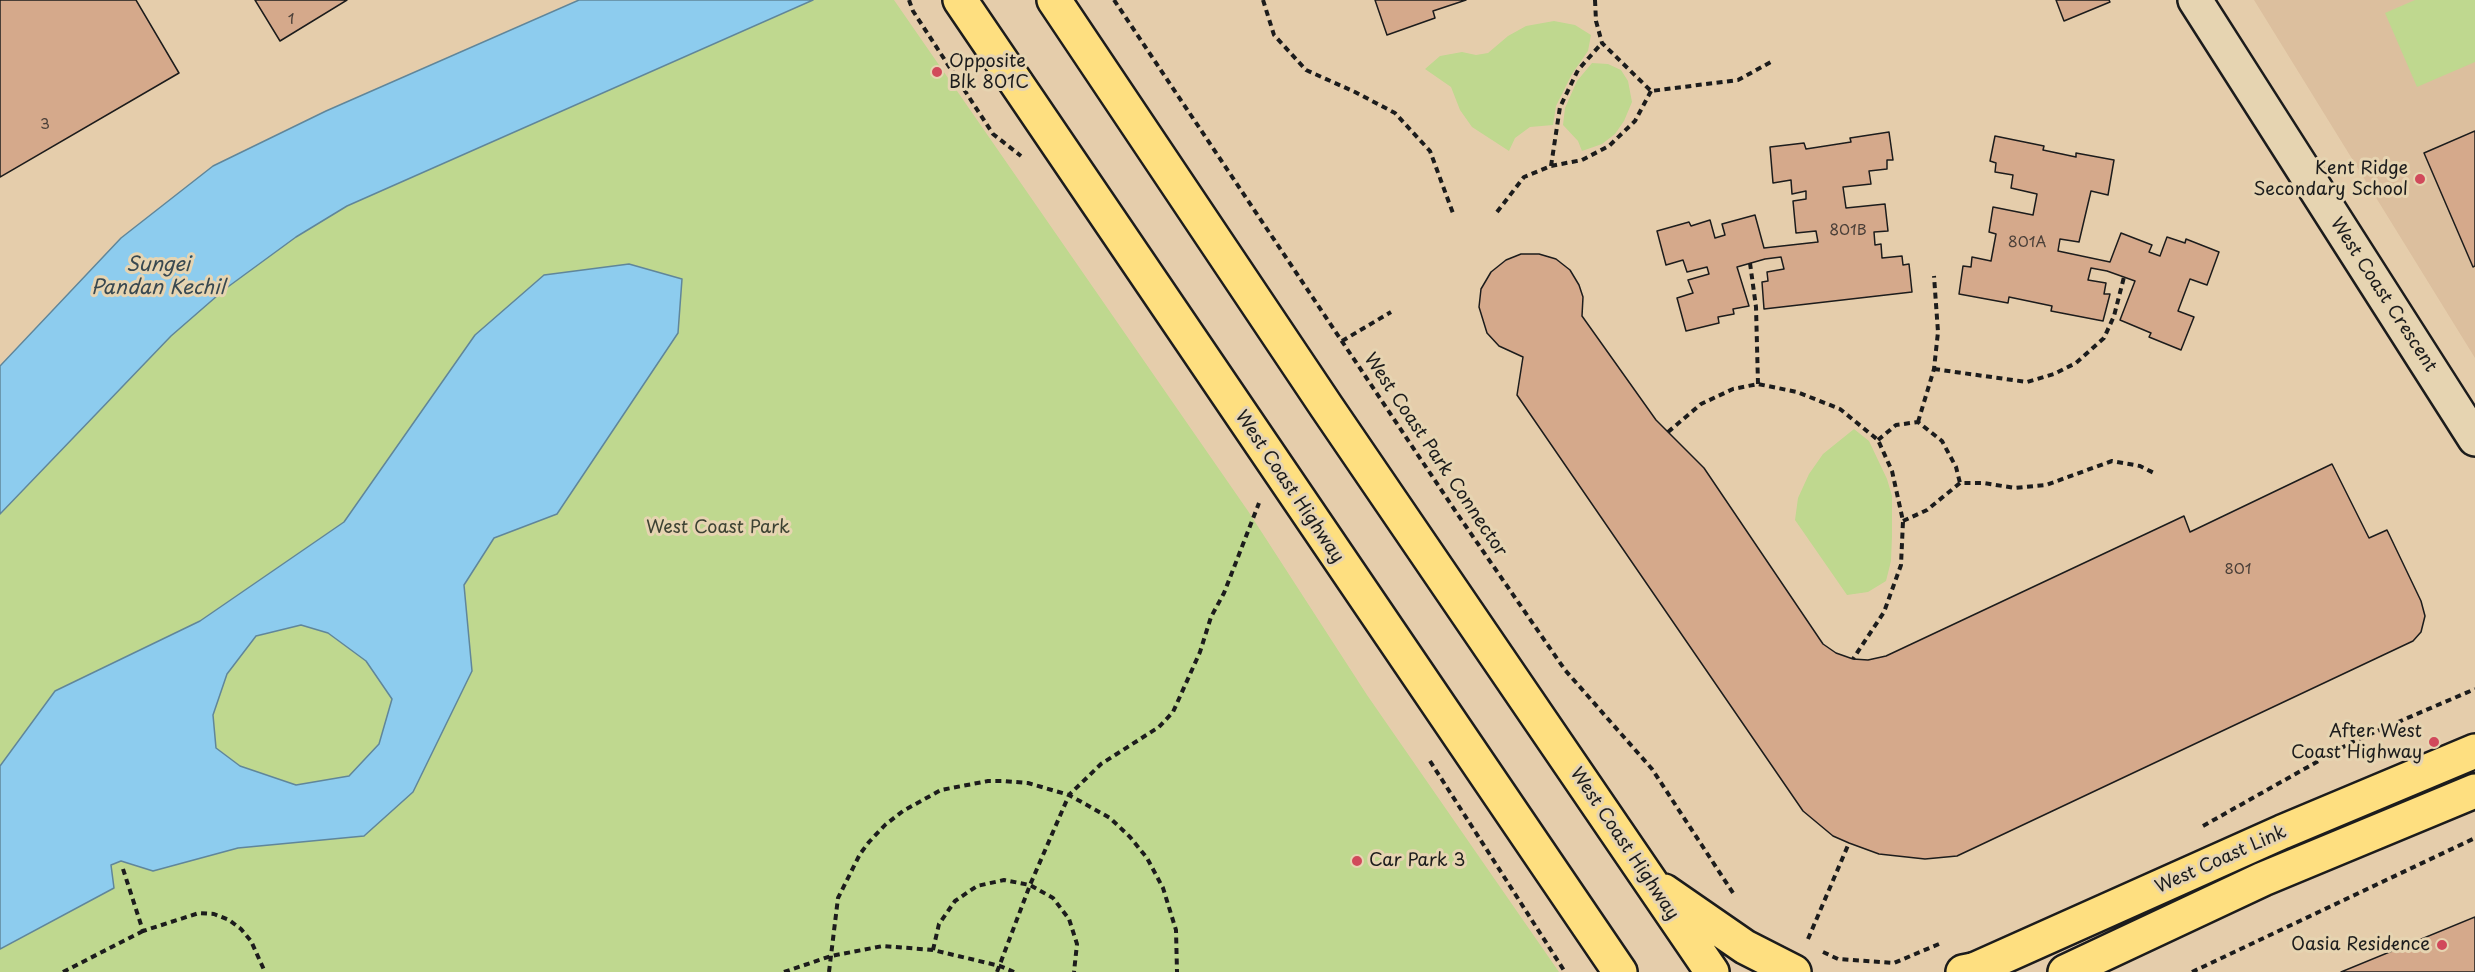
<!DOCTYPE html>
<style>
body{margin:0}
canvas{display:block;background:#e5cdab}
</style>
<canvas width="2475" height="972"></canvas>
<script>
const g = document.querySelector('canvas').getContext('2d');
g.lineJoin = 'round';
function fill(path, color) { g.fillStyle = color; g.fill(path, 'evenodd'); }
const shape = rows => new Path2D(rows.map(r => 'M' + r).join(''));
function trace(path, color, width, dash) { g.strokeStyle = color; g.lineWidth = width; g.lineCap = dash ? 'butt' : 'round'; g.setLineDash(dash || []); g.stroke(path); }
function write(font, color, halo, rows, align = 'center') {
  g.font = font + ' "Playpen Sans",sans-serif'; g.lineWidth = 6; g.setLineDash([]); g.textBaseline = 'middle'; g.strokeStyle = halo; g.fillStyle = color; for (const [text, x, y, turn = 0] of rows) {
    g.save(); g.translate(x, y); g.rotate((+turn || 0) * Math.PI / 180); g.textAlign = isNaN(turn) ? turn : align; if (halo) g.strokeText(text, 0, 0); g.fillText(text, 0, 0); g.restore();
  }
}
fill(shape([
 [2254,0,2475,0,2475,358]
]), '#dcbf9e');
fill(shape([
 [813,0,894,0,1248,511,1367,695,1559,972,0,972,0,514,171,336,225,289,296,237,347,206],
 [2415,0,2475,0,2475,62,2417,87,2385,13],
 [1554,21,1575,25,1591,35,1588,51,1572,74,1556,106,1553,125,1530,127,1515,138,1509,151,1472,127,1460,110,1451,87,1425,69,1440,56,1462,52,1476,55,1488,53,1508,36,1526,26],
 [1592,63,1608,64,1621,70,1628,81,1632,102,1624,121,1615,134,1602,144,1582,151,1578,141,1563,125,1565,108,1577,81],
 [1854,429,1869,441,1887,479,1892,496,1892,536,1891,561,1886,581,1868,592,1847,595,1795,520,1798,498,1809,474,1823,454]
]), '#bfd88f');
const water = shape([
 [579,0,813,0,347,206,296,237,225,289,171,336,0,514,0,366,121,238,213,166,326,111,579,0],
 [629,264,682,279,678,333,557,514,494,538,464,585,472,671,413,792,364,836,238,848,153,871,121,861,111,865,114,888,0,949,0,766,55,691,200,621,344,522,475,335,544,275,629,264],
 [301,625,328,633,366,661,392,699,379,744,349,776,296,785,240,766,216,748,213,715,227,674,256,636,301,625]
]);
fill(water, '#8dccee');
trace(water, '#60869a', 1.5);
const building = shape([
 [0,0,136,0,179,73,0,177,0,0],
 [255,0,347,0,280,41,255,0],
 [1375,0,1466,0,1433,11,1435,18,1387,35,1375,0],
 [2056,0,2109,0,2110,2,2064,21,2056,0],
 [2475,131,2475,266,2473,267,2424,153,2475,131],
 [1889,132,1893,160,1887,160,1887,169,1869,171,1871,184,1843,187,1846,208,1885,204,1888,231,1874,232,1875,245,1881,244,1882,258,1902,256,1903,265,1909,264,1912,292,1764,309,1762,282,1768,281,1767,272,1784,269,1781,257,1765,259,1737,267,1749,306,1733,309,1734,314,1718,317,1719,323,1686,331,1677,298,1693,293,1688,280,1709,274,1707,267,1687,272,1683,260,1666,265,1657,231,1689,222,1691,226,1710,220,1715,238,1725,235,1722,224,1755,215,1764,248,1818,242,1816,231,1796,233,1793,201,1806,199,1806,191,1792,194,1791,180,1773,183,1770,147,1804,143,1806,149,1851,142,1850,138,1889,132],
 [1995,136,2044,146,2043,150,2076,157,2076,153,2114,160,2108,195,2091,191,2079,242,2060,239,2058,251,2110,262,2121,233,2152,245,2149,252,2160,256,2167,237,2185,243,2186,239,2219,252,2207,285,2190,279,2178,311,2194,317,2181,350,2149,337,2151,333,2120,320,2135,281,2107,271,2091,268,2088,280,2106,283,2104,294,2110,294,2103,321,2051,311,2052,306,2009,297,2008,303,1959,294,1963,266,1971,267,1972,257,1991,261,1996,234,1989,232,1993,207,2033,215,2037,194,2011,188,2013,175,1995,172,1996,163,1990,161,1995,136],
 [1521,254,1539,254,1556,259,1570,270,1579,285,1583,297,1582,316,1656,420,1704,468,1823,644,1836,653,1853,659,1868,660,1886,656,2184,516,2190,532,2332,464,2369,538,2387,530,2421,601,2425,616,2421,632,2413,641,1957,856,1925,859,1879,854,1849,843,1833,836,1803,811,1517,395,1523,357,1499,346,1487,333,1479,307,1481,289,1491,272,1506,260,1521,254],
 [2475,917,2475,972,2341,972,2475,917]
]);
fill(building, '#d5a98b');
trace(building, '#1c1c1c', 1.5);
const minor = shape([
 [2195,0,2475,439]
]);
const major = shape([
 [1969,972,2282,832,2475,751],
 [2065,972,2263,879,2475,791]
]);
const highway = shape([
 [960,0,1620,972],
 [1054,0,1326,406,1712,972],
 [1664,891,1745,947,1794,972],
 [1963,972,1973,970]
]);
trace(minor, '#1c1c1c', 38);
trace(major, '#1c1c1c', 38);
trace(highway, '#1c1c1c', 38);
trace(shape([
 [909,0,913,11,993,134,1021,156],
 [1114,0,1456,512,1565,670,1652,769,1735,896],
 [1263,0,1274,35,1306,70,1355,92,1395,113,1430,151,1454,216],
 [1595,0,1596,21,1602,43,1651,91,1738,80,1771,62],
 [1551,166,1560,107,1578,70,1602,43],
 [1497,212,1524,177,1551,166,1582,160,1609,146,1635,121,1651,91],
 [1750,263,1756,307,1758,384],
 [1342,341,1391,312],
 [1934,369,2027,382,2054,374,2076,363,2104,338,2114,316,2124,277],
 [1918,422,1934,369,1938,332,1934,276],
 [1668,432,1701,404,1733,389,1758,384,1797,392,1840,409,1878,440,1892,471,1903,521,1901,565,1884,612,1853,659],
 [1878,440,1896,425,1918,422,1942,441,1956,467,1960,483],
 [1903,521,1927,510,1960,483,1984,483,2015,488,2046,485,2112,461,2140,466,2156,474],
 [1430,761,1565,972],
 [2203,826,2354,741,2475,689],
 [123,869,143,931,199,913,214,914,229,920,241,929,251,941,265,972],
 [1808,939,1849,843],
 [933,950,939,924,955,901,977,886,1004,880,1030,885,1053,898,1069,919,1077,944,1074,972],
 [1823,952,1838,959,1894,963,1939,944],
 [63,972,143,931],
 [784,972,831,956,883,946,933,950,1000,966,1014,972],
 [829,972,838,898,860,854,869,842,885,825,903,811,941,790,988,781,1004,781,1028,783,1069,795,1110,818,1130,837,1147,858,1163,888,1176,930,1177,972],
 [997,972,1030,885,1069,795,1101,764,1159,727,1173,712,1200,652,1211,617,1224,593,1259,503],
 [2192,972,2475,838]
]), '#1c1c1c', 4, [6, 4.5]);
trace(minor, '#e6d4b1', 33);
trace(major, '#fedf80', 33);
trace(highway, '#fedf80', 33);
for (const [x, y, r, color] of [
 [937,72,6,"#d1495b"],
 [2420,179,6,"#d1495b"],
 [2434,742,6,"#d1495b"],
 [1357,861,6,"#d1495b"],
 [2442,945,6,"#d1495b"]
]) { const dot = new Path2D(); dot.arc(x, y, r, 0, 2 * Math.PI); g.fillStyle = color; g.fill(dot); trace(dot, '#e6d4b1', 2); }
write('15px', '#4a3f38', null, [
 ["1",291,20],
 ["3",45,125],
 ["801B",1848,231],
 ["801A",2027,243],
 ["801",2238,570]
]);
write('18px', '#1c1c1c', '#e6d4b1', [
 ["Opposite",949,62,"left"],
 ["Blk 801C",949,83,"left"],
 ["Kent Ridge",2408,169],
 ["Secondary School",2408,190],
 ["After West",2422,732],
 ["Coast Highway",2422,753],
 ["Car Park 3",1369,861,"left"],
 ["Oasia Residence",2430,945]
], 'right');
write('18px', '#1c1c1c', '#e6d4b1', [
 ["West Coast Crescent",2383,295,57],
 ["West Coast Park Connector",1435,455,56],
 ["West Coast Highway",1289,487,56],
 ["West Coast Highway",1624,844,56],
 ["West Coast Link",2221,860,-24]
]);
write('18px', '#3d4233', '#e6d4b1', [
 ["West Coast Park",718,528]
]);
write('italic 20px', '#384850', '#e6d4b1', [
 ["Sungei",158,265],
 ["Pandan Kechil",158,288]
]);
</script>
